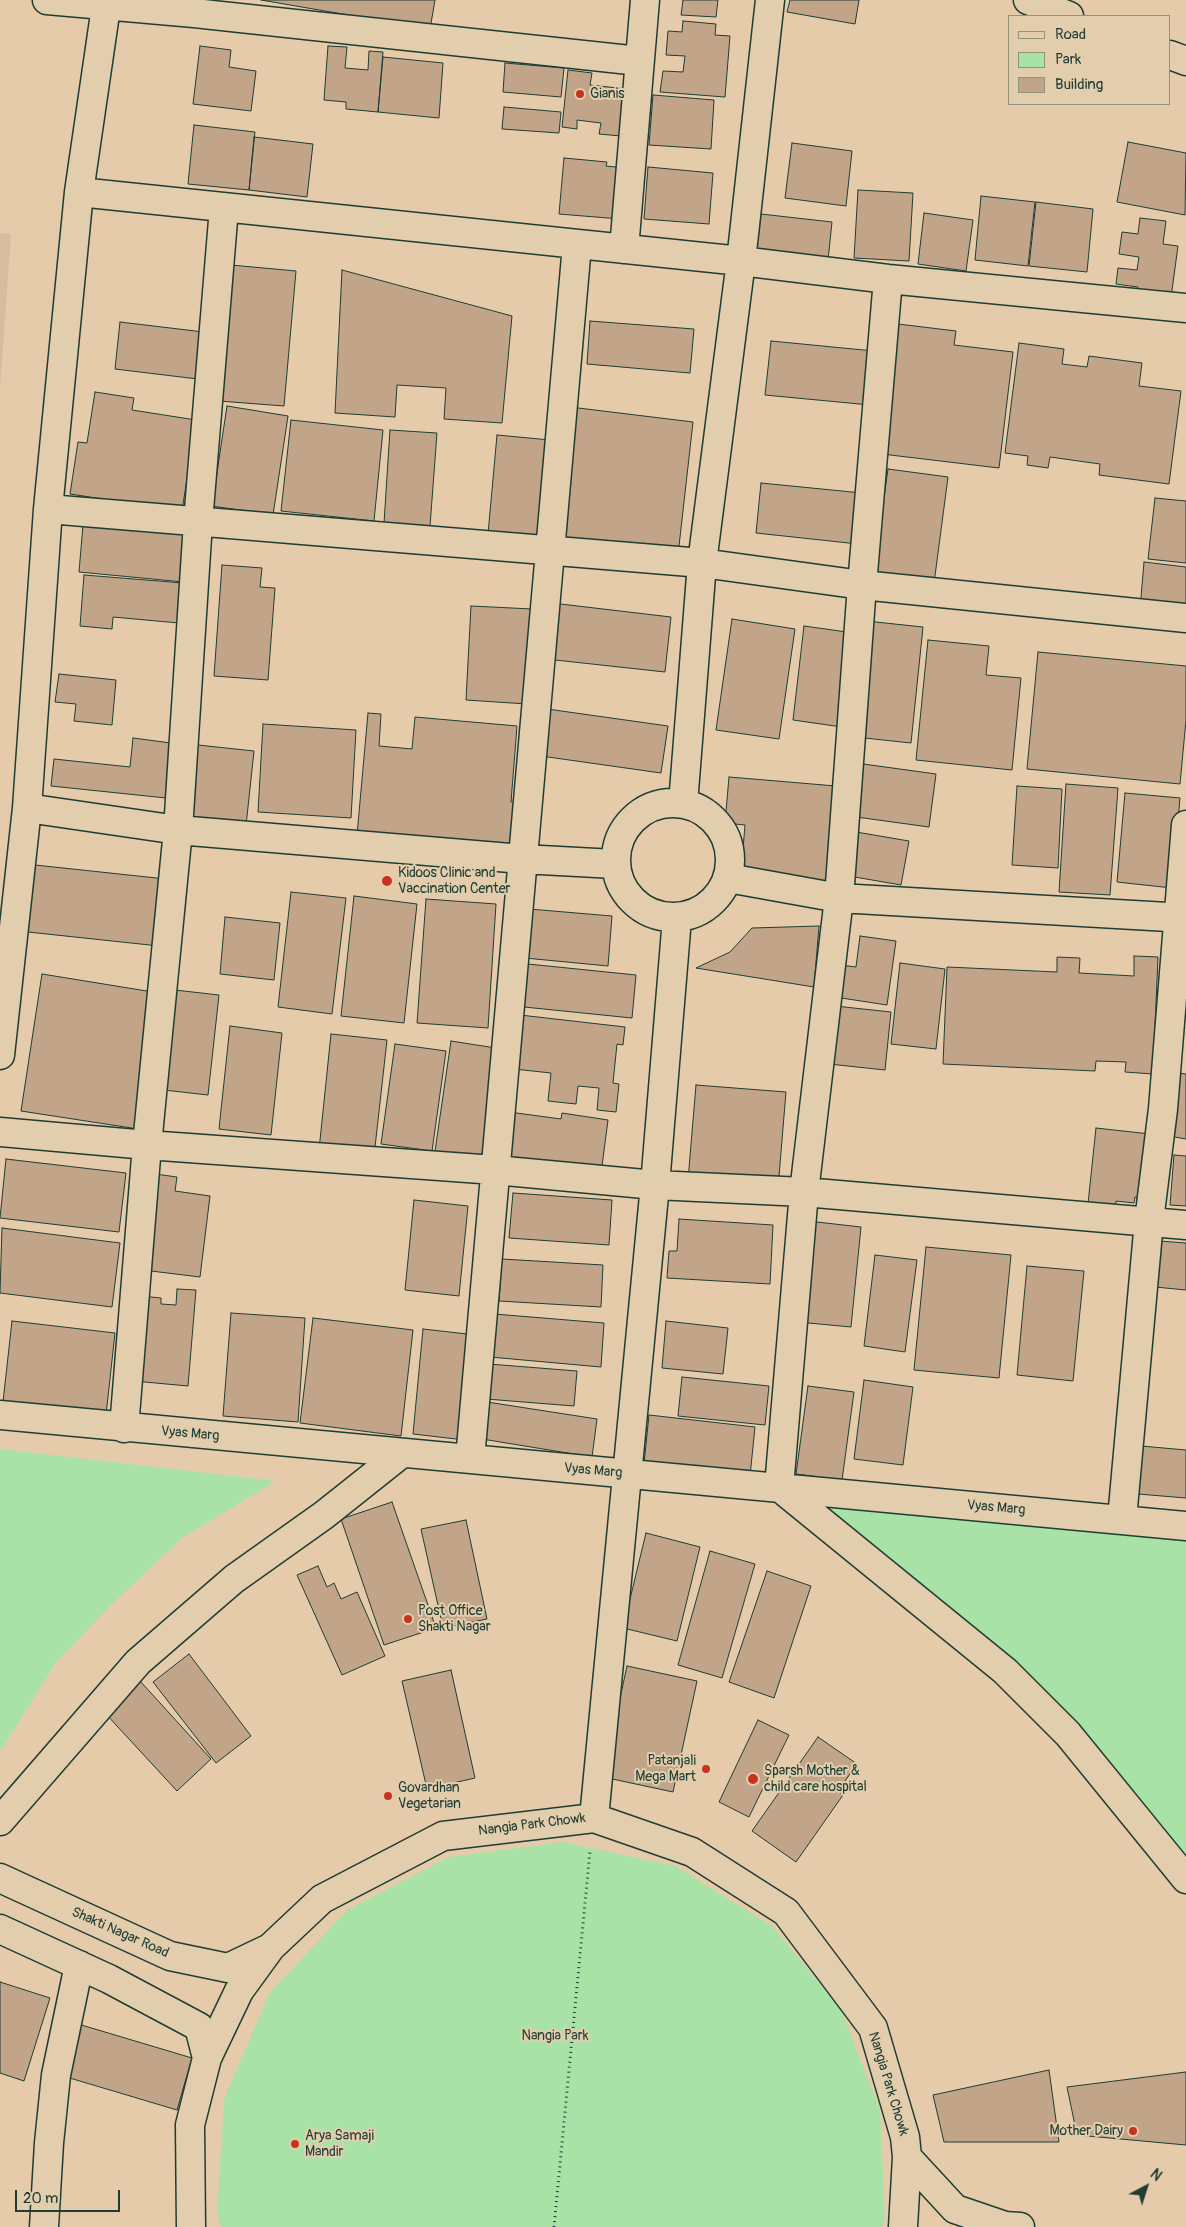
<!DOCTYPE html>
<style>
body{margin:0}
#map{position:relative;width:1186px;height:2227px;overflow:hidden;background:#e6cbaa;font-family:Pangolin,sans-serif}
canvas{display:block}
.legend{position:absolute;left:1008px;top:15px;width:162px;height:90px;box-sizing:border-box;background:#e2cdac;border:1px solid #94937c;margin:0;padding:6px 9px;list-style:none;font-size:15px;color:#1f3d34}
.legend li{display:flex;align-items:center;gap:10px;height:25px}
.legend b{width:25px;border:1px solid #94937c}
.north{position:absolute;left:1121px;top:2162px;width:50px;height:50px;-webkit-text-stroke:4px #e2cdac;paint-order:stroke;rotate:40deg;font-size:14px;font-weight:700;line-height:20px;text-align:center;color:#1f3d34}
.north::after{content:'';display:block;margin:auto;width:18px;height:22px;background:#1f3d34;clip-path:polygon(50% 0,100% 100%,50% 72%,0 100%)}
.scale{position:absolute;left:15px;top:2190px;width:105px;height:22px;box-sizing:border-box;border:2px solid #1f3d34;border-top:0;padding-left:6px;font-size:15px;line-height:18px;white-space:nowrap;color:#1f3d34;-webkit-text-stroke:4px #e2cdac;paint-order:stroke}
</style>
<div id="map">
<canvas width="1186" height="2227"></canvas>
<ul class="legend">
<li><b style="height:6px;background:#e2cdac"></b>Road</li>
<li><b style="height:14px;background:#a9e2a6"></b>Park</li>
<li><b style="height:14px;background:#c2a489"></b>Building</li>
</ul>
<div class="north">N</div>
<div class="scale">20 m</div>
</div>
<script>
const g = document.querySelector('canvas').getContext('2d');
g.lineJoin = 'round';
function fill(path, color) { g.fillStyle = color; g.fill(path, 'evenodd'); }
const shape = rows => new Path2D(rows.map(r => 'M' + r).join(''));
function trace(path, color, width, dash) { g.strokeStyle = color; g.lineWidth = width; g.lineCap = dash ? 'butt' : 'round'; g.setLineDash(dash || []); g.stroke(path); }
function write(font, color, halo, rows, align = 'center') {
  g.font = font + ' Pangolin,sans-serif'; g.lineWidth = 4; g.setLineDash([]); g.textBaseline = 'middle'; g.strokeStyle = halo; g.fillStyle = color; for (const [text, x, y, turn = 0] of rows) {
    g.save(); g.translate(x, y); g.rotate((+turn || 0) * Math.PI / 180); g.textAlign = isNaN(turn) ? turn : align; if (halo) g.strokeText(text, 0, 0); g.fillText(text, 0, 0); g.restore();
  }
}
fill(shape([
 [0,233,11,234,0,390]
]), '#d7bc9e');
fill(shape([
 [0,1449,276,1481,182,1538,115,1601,56,1662,0,1752],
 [824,1505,1186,1539,1186,1859,1055,1700],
 [563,1842,675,1866,773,1927,841,2010,880,2110,885,2217,882,2227,221,2227,217,2214,224,2099,269,1994,347,1910,449,1857]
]), '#a9e2a6');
const building = shape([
 [261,0,435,0,430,29,261,0],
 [683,0,718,0,716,17,681,15,683,0],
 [790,0,859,0,855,24,787,12,790,0],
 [683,21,716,24,715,35,730,36,725,97,660,92,663,71,683,72,685,56,666,55,668,31,682,32,683,21],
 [200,46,231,50,229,67,256,71,251,111,193,104,200,46],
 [328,46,347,47,345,68,368,70,369,51,383,52,378,112,346,109,346,102,324,100,328,46],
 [383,57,443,63,439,118,378,112,383,57],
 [505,63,564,68,561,97,503,92,505,63],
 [568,70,592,73,590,85,627,89,621,136,599,134,601,123,577,120,577,129,562,127,568,70],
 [653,95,714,100,711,149,649,145,653,95],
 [504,107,561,112,559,133,502,129,504,107],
 [194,125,255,132,249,190,188,184,194,125],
 [254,137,313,144,307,197,249,190,254,137],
 [1128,142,1186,153,1185,215,1117,202,1128,142],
 [792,143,852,151,846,206,785,198,792,143],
 [564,158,607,162,606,166,625,168,620,219,559,214,564,158],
 [648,167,713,173,709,224,644,219,648,167],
 [858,190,913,193,909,261,854,258,858,190],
 [981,196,1035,202,1028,266,975,260,981,196],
 [1036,202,1093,209,1087,272,1029,266,1036,202],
 [924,213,973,220,966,271,918,264,924,213],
 [761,214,832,222,827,270,755,262,761,214],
 [1140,218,1166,221,1163,244,1178,246,1170,305,1136,300,1138,287,1116,284,1118,268,1137,270,1139,257,1119,254,1122,232,1138,234,1140,218],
 [231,265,296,271,284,406,219,401,231,265],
 [342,270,512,316,502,423,444,419,446,388,397,385,395,417,335,413,342,270],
 [590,321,694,329,690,373,587,364,590,321],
 [120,322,212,333,206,380,115,369,120,322],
 [898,324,956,331,954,345,1013,352,999,468,882,454,898,324],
 [771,341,874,351,870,405,765,395,771,341],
 [1019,343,1064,349,1062,364,1087,367,1089,356,1142,363,1139,386,1181,391,1169,484,1099,475,1100,464,1050,457,1048,468,1027,465,1028,456,1005,453,1019,343],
 [95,392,134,398,132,410,196,420,182,511,70,494,78,442,87,443,95,392],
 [227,406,288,416,273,515,212,506,227,406],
 [570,407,693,422,678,555,554,541,570,407],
 [291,420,383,430,374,521,281,511,291,420],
 [390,430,437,433,430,526,384,523,390,430],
 [497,435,550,440,541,539,488,534,497,435],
 [888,469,948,477,933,591,872,583,888,469],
 [761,483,862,493,858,544,756,533,761,483],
 [1155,498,1186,501,1186,563,1148,559,1155,498],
 [83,525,189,535,184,582,79,572,83,525],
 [1144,562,1186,567,1186,614,1140,609,1144,562],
 [222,565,262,568,260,587,275,588,268,680,214,676,222,565],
 [84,575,183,583,179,623,113,617,112,629,80,626,84,575],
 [552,603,671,617,665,672,546,659,552,603],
 [471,606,532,609,527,704,466,700,471,606],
 [732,619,795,629,779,739,716,730,732,619],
 [866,621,923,627,911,743,855,737,866,621],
 [804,626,854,633,842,727,793,720,804,626],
 [928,640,989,646,986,675,1021,678,1012,770,916,760,928,640],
 [1038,652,1186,666,1186,720,1180,784,1027,769,1038,652],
 [59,674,116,680,112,725,74,721,76,704,55,702,59,674],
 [547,709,668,726,661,773,541,756,547,709],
 [368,713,381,714,379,746,412,749,415,717,517,726,511,802,524,803,521,850,357,835,368,713],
 [263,724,356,730,351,818,258,812,263,724],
 [133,738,171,743,166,798,51,786,54,759,130,767,133,738],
 [198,745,254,751,245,835,190,819,198,745],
 [856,763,936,774,929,827,849,816,856,763],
 [729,777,836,786,828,881,741,873,745,825,725,823,729,777],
 [1066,784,1118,788,1110,895,1059,892,1066,784],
 [1017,786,1062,789,1058,868,1012,865,1017,786],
 [1125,793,1180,798,1172,888,1117,882,1125,793],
 [856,832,909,841,901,885,849,876,856,832],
 [35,865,166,879,159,946,28,932,35,865],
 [291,892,346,898,332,1014,278,1007,291,892],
 [354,896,417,904,404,1023,341,1016,354,896],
 [426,899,496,904,488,1028,417,1023,426,899],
 [529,909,612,916,608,966,525,958,529,909],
 [225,917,280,923,274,980,220,974,225,917],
 [819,926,814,987,696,968,730,952,752,928,819,926],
 [860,936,896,941,887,1005,835,997,840,965,856,967,860,936],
 [1134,956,1158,957,1153,1074,1125,1072,1126,1062,1096,1061,1095,1071,943,1064,947,967,1057,972,1057,957,1080,958,1079,973,1134,976,1134,956],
 [900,963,945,969,936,1049,891,1044,900,963],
 [528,964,636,975,632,1018,524,1007,528,964],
 [42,974,159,993,138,1129,21,1111,42,974],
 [166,989,219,995,208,1095,155,1089,166,989],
 [835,1006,891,1012,885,1070,829,1064,835,1006],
 [520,1015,625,1027,623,1045,617,1044,613,1083,619,1084,616,1112,597,1110,599,1088,578,1086,576,1104,548,1101,551,1073,514,1069,520,1015],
 [230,1026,282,1033,271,1135,219,1129,230,1026],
 [331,1034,387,1040,374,1156,319,1150,331,1034],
 [451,1041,502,1049,485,1166,434,1158,451,1041],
 [395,1044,446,1051,432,1151,381,1144,395,1044],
 [1178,1073,1186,1074,1186,1139,1169,1136,1178,1073],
 [696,1085,786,1092,778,1188,688,1180,696,1085],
 [509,1112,561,1119,562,1113,608,1120,602,1166,574,1163,573,1170,503,1160,509,1112],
 [1096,1128,1150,1134,1143,1198,1135,1197,1134,1203,1116,1201,1114,1217,1087,1213,1096,1128],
 [1174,1155,1186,1156,1186,1206,1170,1205,1174,1155],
 [6,1159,126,1173,119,1232,0,1218,6,1159],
 [155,1174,177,1177,175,1191,210,1196,200,1277,143,1270,155,1174],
 [513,1193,612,1200,609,1245,509,1238,513,1193],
 [414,1200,468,1206,459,1296,405,1290,414,1200],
 [679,1219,773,1225,770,1284,667,1278,669,1251,677,1251,679,1219],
 [808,1221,861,1227,851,1327,798,1322,808,1221],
 [2,1228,120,1243,112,1307,0,1293,2,1228],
 [1159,1241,1186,1243,1186,1290,1155,1287,1159,1241],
 [926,1247,1011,1255,999,1378,914,1370,926,1247],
 [875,1255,917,1260,905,1352,864,1346,875,1255],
 [502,1259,603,1265,601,1307,499,1301,502,1259],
 [1027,1266,1084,1271,1073,1381,1017,1375,1027,1266],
 [177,1289,196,1290,188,1386,134,1381,141,1296,161,1298,161,1304,176,1305,177,1289],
 [231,1313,305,1318,298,1422,223,1416,231,1313],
 [494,1314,604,1323,601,1367,490,1357,494,1314],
 [313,1318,413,1330,401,1436,300,1423,313,1318],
 [12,1321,115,1333,106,1415,3,1402,12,1321],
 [666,1321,728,1328,723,1374,662,1368,666,1321],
 [423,1329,476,1335,465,1440,413,1434,423,1329],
 [489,1364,577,1371,574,1406,486,1399,489,1364],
 [682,1377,769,1386,765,1425,678,1416,682,1377],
 [864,1380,913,1387,903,1465,854,1459,864,1380],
 [808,1386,854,1392,842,1480,796,1474,808,1386],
 [487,1402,597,1419,592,1457,482,1439,487,1402],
 [649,1415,755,1427,750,1476,644,1464,649,1415],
 [1141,1446,1186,1450,1186,1498,1138,1494,1141,1446],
 [392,1502,436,1628,384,1645,341,1519,392,1502],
 [466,1520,487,1619,443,1628,421,1529,466,1520],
 [646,1533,700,1547,677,1641,623,1628,646,1533],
 [710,1551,755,1564,722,1678,678,1665,710,1551],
 [318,1566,327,1587,334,1583,341,1599,357,1592,385,1656,342,1675,297,1575,318,1566],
 [767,1571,811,1586,774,1698,729,1682,767,1571],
 [189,1654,251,1736,216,1763,153,1682,189,1654],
 [627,1666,697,1681,673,1792,603,1777,627,1666],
 [451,1670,475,1778,427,1789,402,1681,451,1670],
 [140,1681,211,1759,177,1791,105,1713,140,1681],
 [758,1720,789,1735,749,1817,719,1802,758,1720],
 [818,1737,857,1764,838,1791,843,1795,796,1862,752,1831,818,1737],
 [0,1982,50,1998,24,2081,0,2073,0,1982],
 [78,2024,192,2058,177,2110,63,2076,78,2024],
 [1049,2070,1059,2142,944,2142,933,2095,1049,2070],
 [1186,2072,1186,2145,1077,2135,1067,2087,1186,2072]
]);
fill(building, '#c2a489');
trace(building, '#1f3d34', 1);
const minor = shape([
 [47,0,194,13,639,61],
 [1028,0,1069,16],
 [1170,55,1186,61],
 [79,192,741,261,888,279,1186,308],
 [624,249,645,0],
 [888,279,862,585,839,898,804,1192,779,1487,1005,1671,1068,1734,1186,1879],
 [48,509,702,563,862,585,1186,618],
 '616 860a57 57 0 1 1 114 0a57 57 0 1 1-114 0Z',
 [683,804,702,563,741,261,770,0],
 [27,808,178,830,522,859,615,864],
 [728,878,839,898,1186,918],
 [0,1055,27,808,48,509,79,192,107,0],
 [0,1132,147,1145,495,1170,655,1185,804,1192,1186,1225],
 [0,1415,1186,1526],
 [124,1428,147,1145,178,830,198,522,224,208],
 [470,1459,577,245],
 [1122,1519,1149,1221,1163,1109,1186,825],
 [594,1818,655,1185,677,918],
 [0,1821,138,1662,234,1579,324,1515,402,1453],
 [0,1878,170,1956,228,1968,268,1949],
 [0,1929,109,1979,199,2027,207,2058],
 [907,2157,955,2209,1005,2226,1020,2227],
 [44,2227,49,2143,56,2075,79,1965],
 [191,2227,190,2125,207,2058,239,1991,271,1947,322,1899,443,1836,594,1818,692,1852,786,1912,873,2028,905,2137,907,2157,903,2227]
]);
trace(minor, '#1f3d34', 31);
trace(shape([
 [554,2227,590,1851]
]), '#1f3d34', 3, [1, 4]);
trace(minor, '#e2cdac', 28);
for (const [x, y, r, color] of [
 [580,94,5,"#c8321e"],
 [387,881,6,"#c8321e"],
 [408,1619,5,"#c8321e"],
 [706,1769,5,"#c8321e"],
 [753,1779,6,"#c8321e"],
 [388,1796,5,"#c8321e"],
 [1133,2131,5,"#c8321e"],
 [295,2144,5,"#c8321e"]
]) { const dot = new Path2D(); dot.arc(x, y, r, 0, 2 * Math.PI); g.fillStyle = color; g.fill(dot); trace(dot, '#e2cdac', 2); }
write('14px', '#1f3d34', '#e2cdac', [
 ["Gianis",590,94],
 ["Kidoos Clinic and",398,873],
 ["Vaccination Center",398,889],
 ["Post Office",418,1611],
 ["Shakti Nagar",418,1627],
 ["Patanjali",696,1761,"right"],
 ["Mega Mart",696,1777,"right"],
 ["Sparsh Mother &",764,1771],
 ["child care hospital",764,1787],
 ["Govardhan",398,1788],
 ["Vegetarian",398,1804],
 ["Mother Dairy",1123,2131,"right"],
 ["Arya Samaji",305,2136],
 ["Mandir",305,2152]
], 'left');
write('14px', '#1f3d34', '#e2cdac', [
 ["Vyas Marg",190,1434,5],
 ["Vyas Marg",593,1471,5],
 ["Vyas Marg",996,1508,5],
 ["Nangia Park Chowk",532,1825,-7],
 ["Shakti Nagar Road",120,1933,24],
 ["Nangia Park Chowk",888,2084,73]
]);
write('14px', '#26453a', '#e2cdac', [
 ["Nangia Park",555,2036]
]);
</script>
